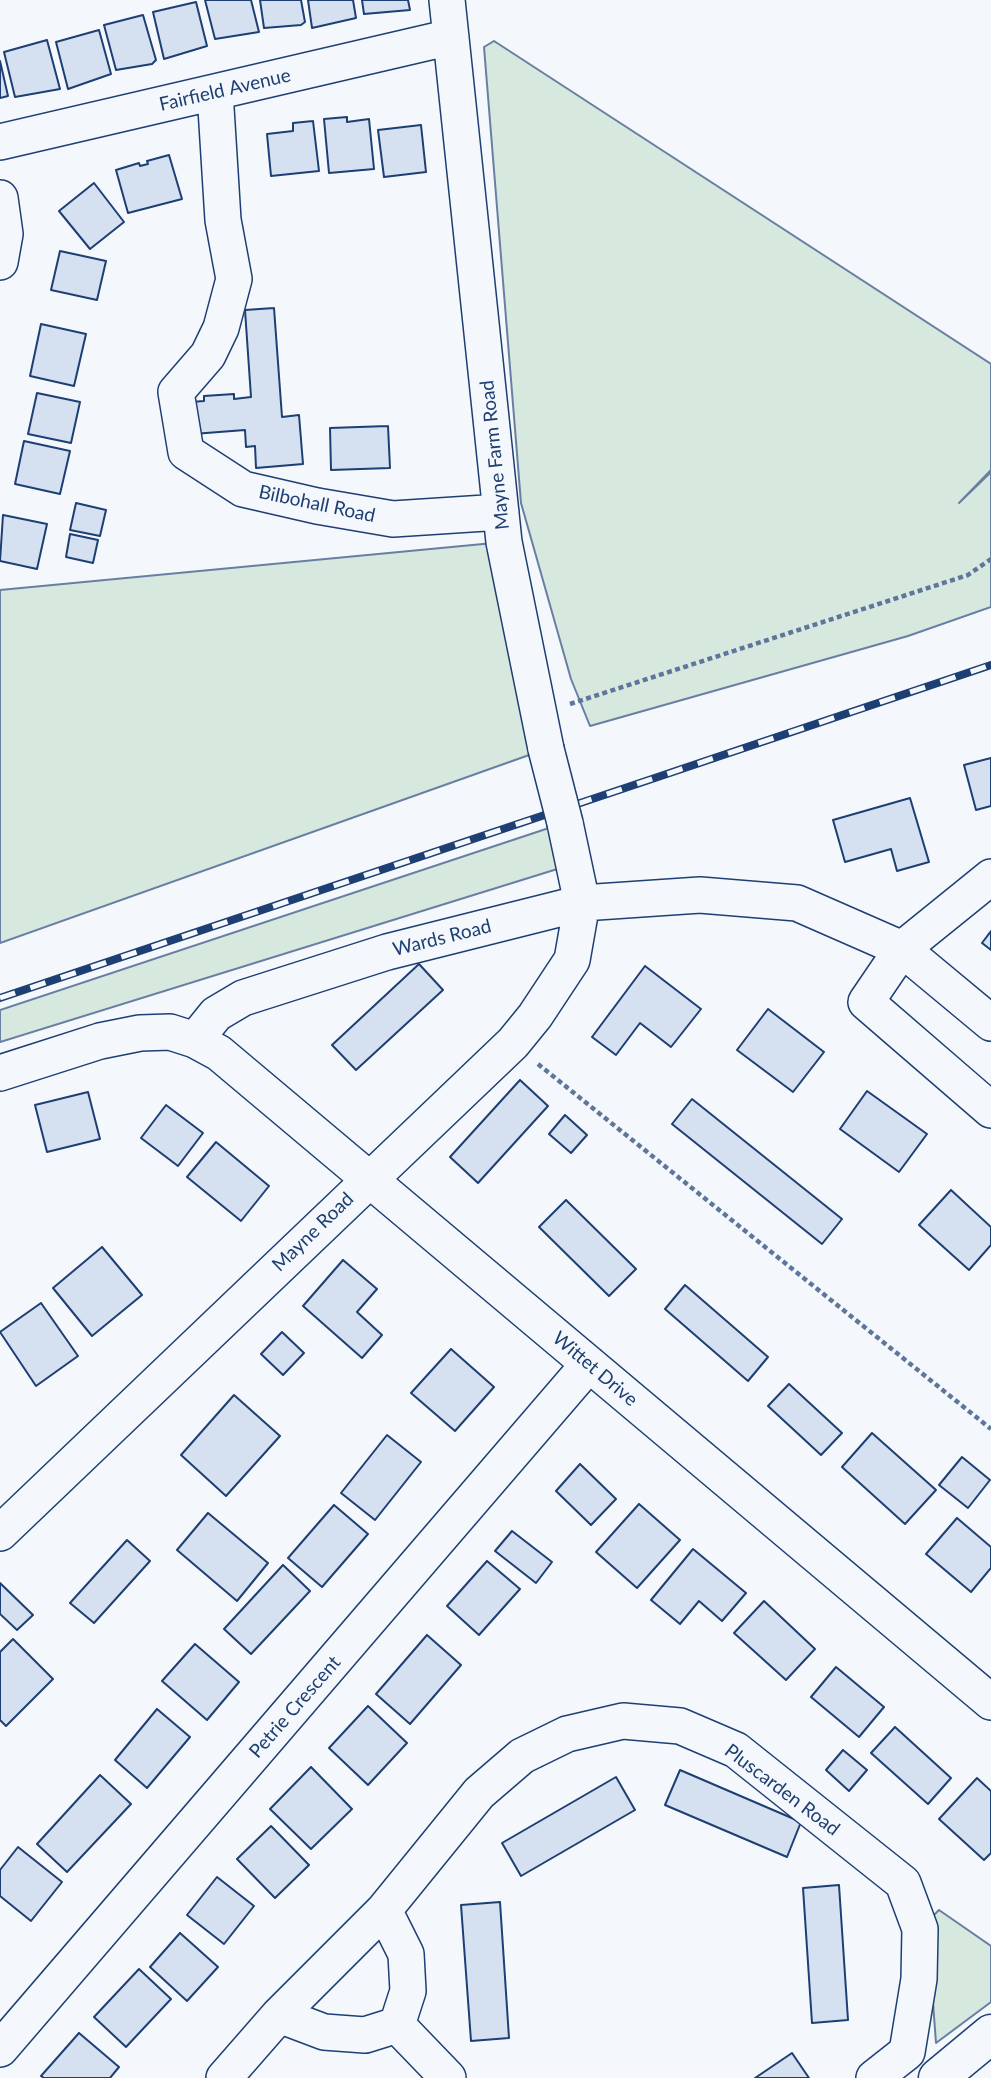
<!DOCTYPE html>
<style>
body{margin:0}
canvas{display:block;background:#f4f7fb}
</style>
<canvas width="991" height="2078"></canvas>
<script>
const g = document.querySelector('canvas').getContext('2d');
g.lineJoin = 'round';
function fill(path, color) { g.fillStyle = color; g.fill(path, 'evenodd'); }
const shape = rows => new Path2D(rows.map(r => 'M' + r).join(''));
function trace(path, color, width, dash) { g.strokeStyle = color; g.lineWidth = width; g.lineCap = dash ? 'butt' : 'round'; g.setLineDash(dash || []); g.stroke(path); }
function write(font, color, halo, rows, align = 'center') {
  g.font = font + ' Lato,sans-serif'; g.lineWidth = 5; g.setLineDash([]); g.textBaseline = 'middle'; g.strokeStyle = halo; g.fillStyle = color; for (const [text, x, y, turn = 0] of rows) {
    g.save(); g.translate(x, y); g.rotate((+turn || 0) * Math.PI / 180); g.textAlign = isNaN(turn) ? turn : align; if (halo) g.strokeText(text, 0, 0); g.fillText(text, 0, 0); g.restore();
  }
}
const green = shape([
 [494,41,991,364,991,470,959,503,991,472,991,607,908,636,590,726,571,679,521,503,484,47,494,41],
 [504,542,546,749,0,943,0,590,504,542],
 [558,825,567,866,0,1042,0,1010,558,825],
 [939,1910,991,1946,991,2002,936,2043,927,1922,939,1910]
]);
fill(green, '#d7e8df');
trace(green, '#687fa3', 2);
const building = shape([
 [205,0,251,0,259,32,215,39,205,0],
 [260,0,301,0,305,22,301,25,264,28,260,0],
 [308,0,353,0,356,18,312,28,308,0],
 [362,0,408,0,410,10,364,14,362,0],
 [196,2,207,46,164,59,153,12,196,2],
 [143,15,156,60,152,64,116,70,104,25,143,15],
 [99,30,111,74,68,89,56,42,99,30],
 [47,40,60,89,15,97,4,52,47,40],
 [0,61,8,96,0,98,0,61],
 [347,117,347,122,369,119,374,169,329,173,324,119,347,117],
 [313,121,319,171,271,176,267,134,293,131,293,123,313,121],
 [421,125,426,172,384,177,378,130,421,125],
 [169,155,182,199,128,213,116,170,139,163,140,166,148,164,147,161,169,155],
 [94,183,124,222,90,249,59,211,94,183],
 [60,251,106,261,97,300,51,290,60,251],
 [274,308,282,417,299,415,303,464,256,468,255,446,246,447,245,430,193,434,191,402,204,401,204,396,234,394,234,399,251,397,245,310,274,308],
 [41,324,86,334,74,386,30,376,41,324],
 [37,393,80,402,71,443,28,434,37,393],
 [388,426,390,468,331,470,330,428,388,426],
 [24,441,70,451,60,494,15,484,24,441],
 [76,503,106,510,100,536,70,530,76,503],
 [3,515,47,524,37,569,0,561,3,515],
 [70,534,98,540,93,563,66,557,70,534],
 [991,758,991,806,976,810,964,765,991,758],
 [910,798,929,862,897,871,891,849,845,862,833,820,910,798],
 [991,931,991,950,982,943,991,931],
 [419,964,443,990,356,1070,332,1045,419,964],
 [645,966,701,1009,671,1047,640,1023,616,1055,592,1037,645,966],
 [768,1009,824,1052,793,1092,737,1050,768,1009],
 [520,1080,548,1106,478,1183,450,1157,520,1080],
 [867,1091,927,1134,899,1172,840,1129,867,1091],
 [88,1092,100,1139,47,1152,35,1105,88,1092],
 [692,1099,842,1219,822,1244,672,1124,692,1099],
 [166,1105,203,1133,178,1166,141,1138,166,1105],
 [565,1115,587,1135,571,1153,549,1134,565,1115],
 [216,1142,269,1186,241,1221,187,1177,216,1142],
 [951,1190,991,1227,991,1245,969,1270,919,1225,951,1190],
 [566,1200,636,1269,609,1296,539,1227,566,1200],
 [102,1247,142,1295,92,1336,53,1288,102,1247],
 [343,1260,377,1289,357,1312,382,1335,362,1358,303,1306,343,1260],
 [685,1285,768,1357,748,1381,665,1309,685,1285],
 [41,1303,78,1356,36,1386,0,1332,41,1303],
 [282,1332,304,1353,283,1375,261,1354,282,1332],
 [451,1349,494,1387,455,1431,411,1393,451,1349],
 [789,1384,842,1433,821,1455,768,1406,789,1384],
 [234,1395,280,1436,226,1496,181,1455,234,1395],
 [872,1433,936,1490,905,1524,842,1467,872,1433],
 [387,1435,421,1462,375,1520,341,1493,387,1435],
 [962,1457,990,1480,968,1508,939,1485,962,1457],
 [580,1464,616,1499,591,1525,556,1491,580,1464],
 [639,1504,680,1540,637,1588,596,1552,639,1504],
 [334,1505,368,1534,322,1587,288,1558,334,1505],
 [208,1513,268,1563,237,1601,177,1550,208,1513],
 [957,1518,991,1547,991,1568,971,1592,926,1554,957,1518],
 [512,1531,552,1562,536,1583,495,1551,512,1531],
 [127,1540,150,1561,94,1623,70,1603,127,1540],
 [693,1549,746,1593,722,1621,699,1601,680,1624,651,1600,693,1549],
 [487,1561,520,1589,479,1635,447,1606,487,1561],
 [283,1565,310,1591,251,1654,224,1629,283,1565],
 [0,1583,33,1615,17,1630,0,1614,0,1583],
 [764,1601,815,1649,786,1680,734,1633,764,1601],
 [427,1635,461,1665,410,1724,376,1694,427,1635],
 [13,1639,53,1679,6,1726,0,1720,0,1652,13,1639],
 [195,1644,239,1682,207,1720,162,1681,195,1644],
 [836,1667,884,1707,859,1737,811,1697,836,1667],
 [368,1706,407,1743,368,1785,329,1748,368,1706],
 [157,1709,190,1737,147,1788,115,1760,157,1709],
 [895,1727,951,1778,928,1804,871,1753,895,1727],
 [843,1750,867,1770,849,1791,826,1770,843,1750],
 [311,1767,352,1809,311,1849,270,1809,311,1767],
 [680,1770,801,1822,787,1857,665,1805,680,1770],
 [100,1775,131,1804,67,1872,37,1844,100,1775],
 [616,1777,635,1810,521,1876,502,1843,616,1777],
 [977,1778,991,1791,991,1853,984,1860,939,1819,977,1778],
 [271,1826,309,1865,275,1898,237,1859,271,1826],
 [18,1847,62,1882,31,1921,0,1896,0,1870,18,1847],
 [217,1877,254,1906,224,1944,187,1915,217,1877],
 [839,1885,848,2020,812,2023,803,1888,839,1885],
 [500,1902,509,2038,471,2041,461,1905,500,1902],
 [180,1933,218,1967,187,2001,150,1967,180,1933],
 [139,1969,171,1999,126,2047,94,2017,139,1969],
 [79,2033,119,2067,110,2078,44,2078,41,2076,79,2033],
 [792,2053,809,2078,755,2078,792,2053]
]);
fill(building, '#d5e0f0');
trace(building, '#1d3f73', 2);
const minor = shape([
 [447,0,504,542,546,749],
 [215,92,223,220,234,279,221,328,208,355,176,392,186,452,243,489,317,506,393,519,501,512],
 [0,142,451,37],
 [0,198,5,234,0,262],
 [991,877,902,949,866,1002,991,1110],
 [195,1040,216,1014,243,998,387,952,582,903,700,895,797,903,902,949,991,1023],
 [0,1073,100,1041,140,1033,170,1032,195,1040,219,1053,991,1702],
 [0,1533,513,1043,535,1016,572,960,582,903,565,823],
 [279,2015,384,1910],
 [397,2025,408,1991,406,1954,384,1910,479,1793,522,1756,567,1734,623,1721,680,1726,736,1750,903,1883,920,1929,919,1979,907,2052,874,2078],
 [397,2025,448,2078],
 [0,2049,589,1364],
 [224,2078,279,2015,324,2032,365,2035,397,2025]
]);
const major = shape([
 [938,2078,991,2034]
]);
trace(minor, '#1d3f73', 38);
trace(major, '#1d3f73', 41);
trace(shape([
 [570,704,968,575,991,559],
 [538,1064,991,1429]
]), '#5e769c', 4.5, [5, 3.5]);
trace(minor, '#f4f7fb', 35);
trace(major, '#f4f7fb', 38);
const rail = shape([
 [0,998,991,665]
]);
trace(rail, '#1d3f73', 8);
trace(rail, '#f4f7fb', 5, [16]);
const minorBridge = shape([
 [546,749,565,823]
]);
trace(minorBridge, '#1d3f73', 38, []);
trace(minorBridge, '#f4f7fb', 35);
write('19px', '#1d3f73', '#f4f7fb', [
 ["Fairfield Avenue",225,90,-13],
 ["Mayne Farm Road",495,455,-96],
 ["Bilbohall Road",317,504,12],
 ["Wards Road",442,938,-14],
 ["Mayne Road",313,1232,-44],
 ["Wittet Drive",595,1369,40],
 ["Petrie Crescent",295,1707,-49],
 ["Pluscarden Road",782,1790,37]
]);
</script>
